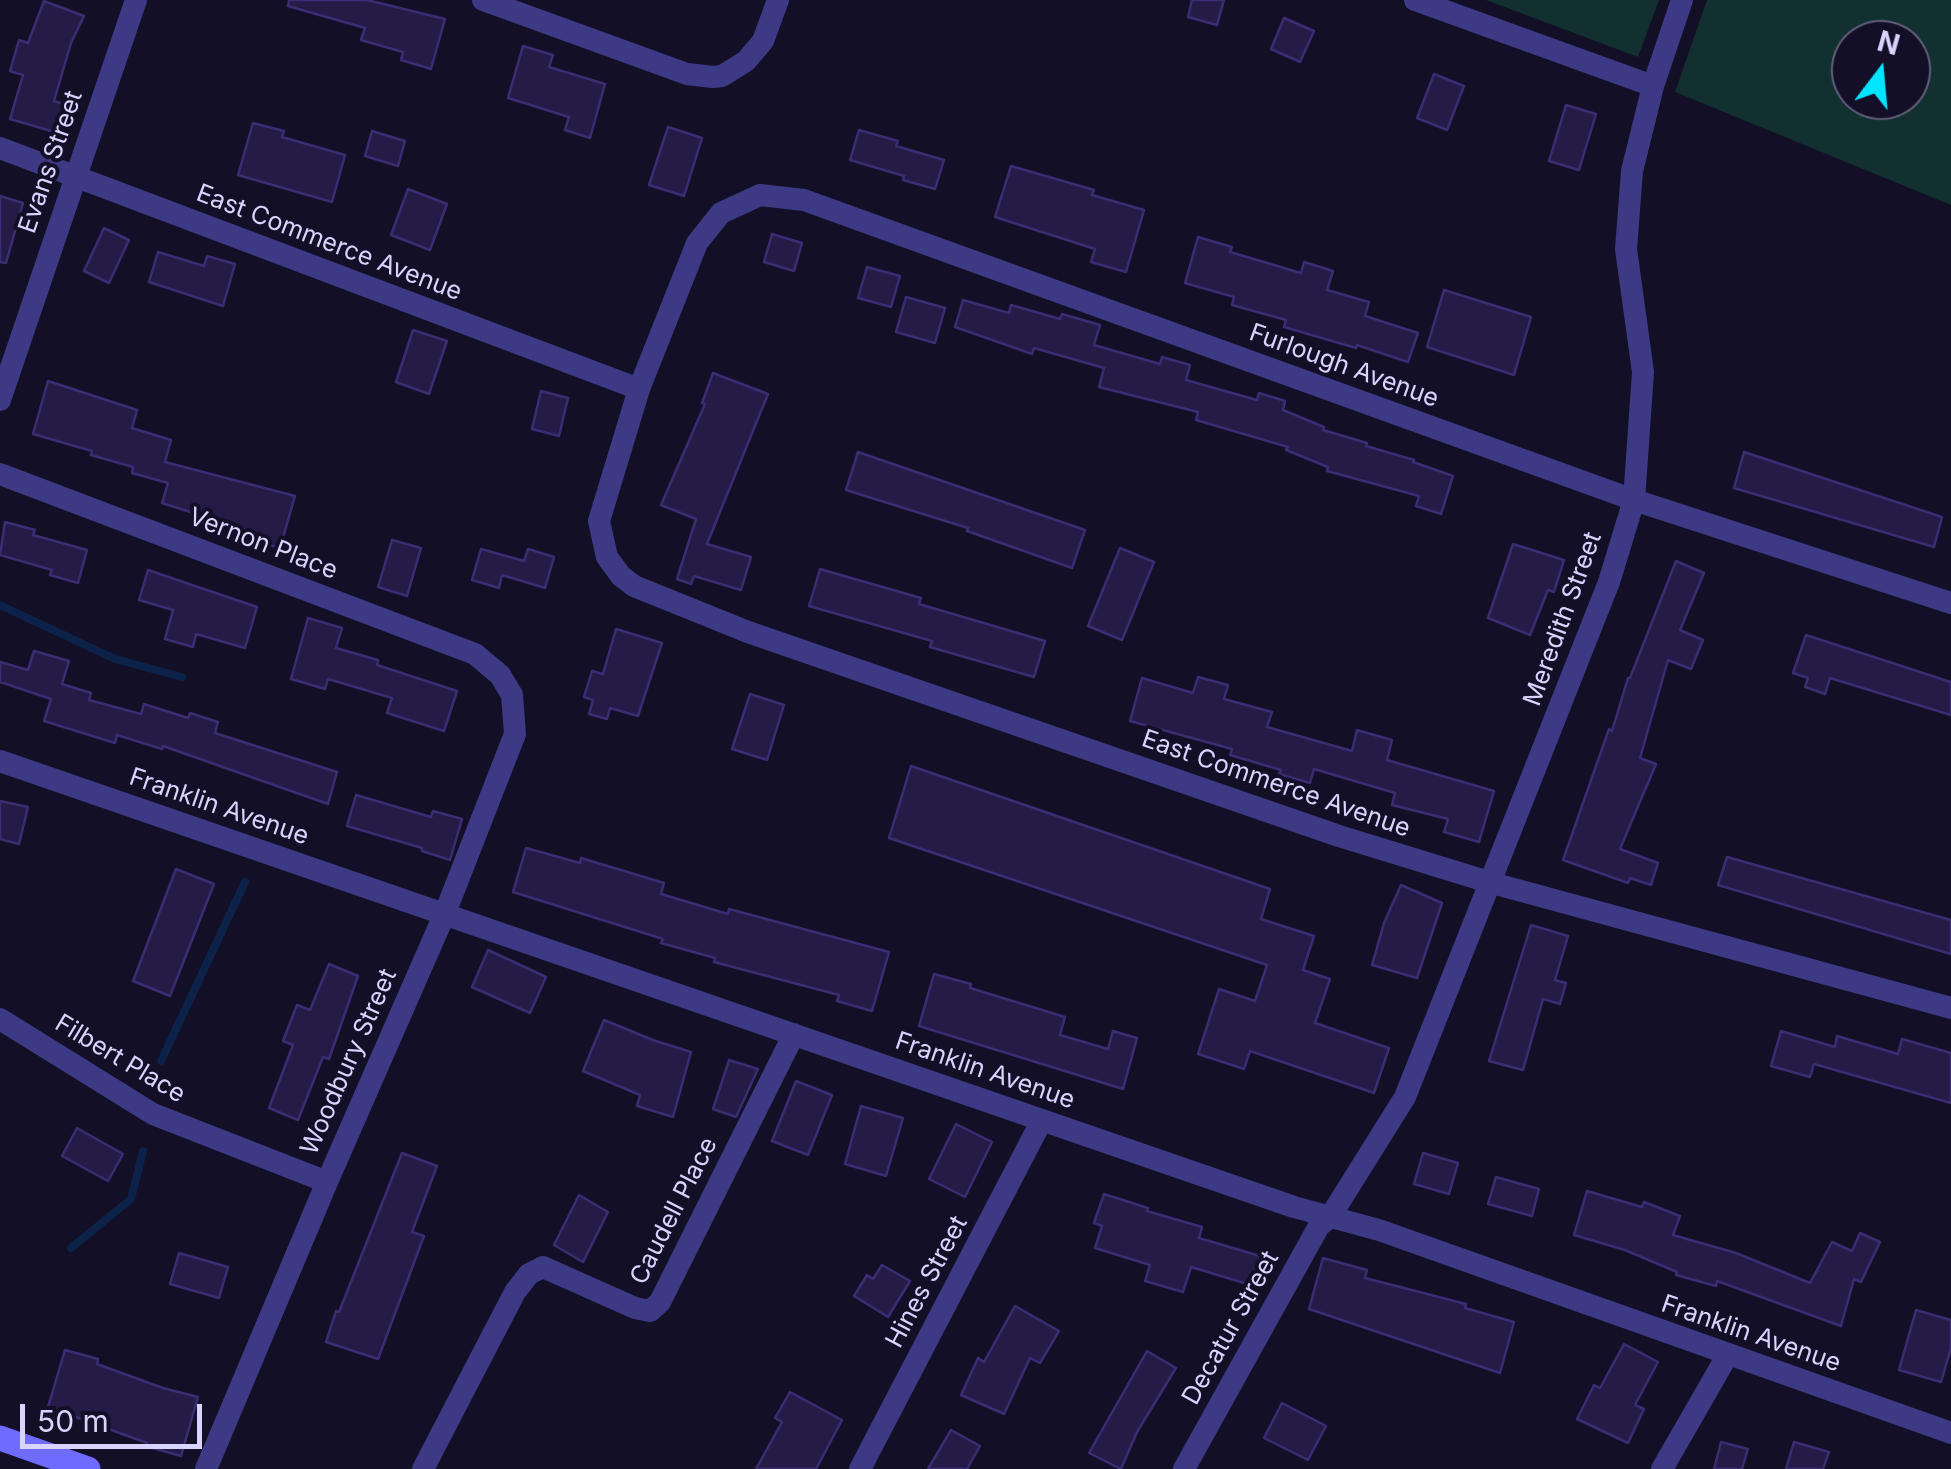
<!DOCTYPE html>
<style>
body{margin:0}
#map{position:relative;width:1951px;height:1469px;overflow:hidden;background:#130f26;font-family:Inter,sans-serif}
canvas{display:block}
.north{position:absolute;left:1831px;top:20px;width:100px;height:100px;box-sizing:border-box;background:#130f26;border:2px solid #625e7d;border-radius:50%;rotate:16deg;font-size:28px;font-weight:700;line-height:40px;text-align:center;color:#d9d4ff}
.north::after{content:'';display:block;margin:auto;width:35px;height:45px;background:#00e5ff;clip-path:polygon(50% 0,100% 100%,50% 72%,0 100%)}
.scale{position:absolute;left:20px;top:1404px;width:182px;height:45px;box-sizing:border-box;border:5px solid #d9d4ff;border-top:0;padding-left:12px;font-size:30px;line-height:35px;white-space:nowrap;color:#d9d4ff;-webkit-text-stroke:8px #130f26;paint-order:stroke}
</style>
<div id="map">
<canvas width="1951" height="1469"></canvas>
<div class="north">N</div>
<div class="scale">50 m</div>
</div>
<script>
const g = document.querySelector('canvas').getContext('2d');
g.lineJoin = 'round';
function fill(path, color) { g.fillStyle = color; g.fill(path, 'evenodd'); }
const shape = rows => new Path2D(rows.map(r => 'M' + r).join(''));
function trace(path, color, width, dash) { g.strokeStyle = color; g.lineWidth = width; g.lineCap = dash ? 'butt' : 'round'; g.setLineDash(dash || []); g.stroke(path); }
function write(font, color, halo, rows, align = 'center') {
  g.font = font + ' Inter,sans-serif'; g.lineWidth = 8; g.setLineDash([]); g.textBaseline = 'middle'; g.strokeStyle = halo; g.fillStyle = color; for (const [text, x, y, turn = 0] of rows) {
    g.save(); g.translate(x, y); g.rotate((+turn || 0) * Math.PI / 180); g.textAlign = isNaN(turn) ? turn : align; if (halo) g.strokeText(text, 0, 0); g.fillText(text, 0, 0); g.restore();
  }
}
fill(shape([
 [1486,0,1659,0,1638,57],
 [1707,0,1951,0,1951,205,1675,92],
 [1911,40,1911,100,1851,100,1851,40]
]), '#12302f');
trace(shape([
 [0,605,115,659,182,677],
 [161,1061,245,882],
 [71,1248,131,1199,143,1151]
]), '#0c2248', 8);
const building = shape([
 [289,0,367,0,445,19,431,69,401,60,403,52,361,40,365,28,288,6,289,0],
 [1192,0,1224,0,1217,25,1188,17,1192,0],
 [44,1,84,16,71,43,54,101,67,105,58,133,10,119,23,75,10,71,19,40,28,43,44,1],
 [1284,18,1314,31,1300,62,1271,49,1284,18],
 [523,46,553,55,549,67,605,84,590,138,565,130,569,117,508,98,523,46],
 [1434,74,1464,86,1447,130,1417,118,1434,74],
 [1566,105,1596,114,1579,170,1549,161,1566,105],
 [253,123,284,131,282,137,345,155,332,202,238,175,253,123],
 [668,127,702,138,684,196,649,185,668,127],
 [859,130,898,141,896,146,944,160,935,189,903,180,904,176,850,160,859,130],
 [372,131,405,141,398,166,365,156,372,131],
 [1011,166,1094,190,1092,195,1144,210,1126,272,1091,262,1095,249,995,217,1011,166],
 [408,189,447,204,430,250,391,235,408,189],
 [0,196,23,203,6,263,0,262,0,196],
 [104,228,129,240,109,283,84,271,104,228],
 [772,234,802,243,794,271,764,262,772,234],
 [1198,237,1232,247,1230,252,1301,273,1304,262,1333,271,1327,290,1369,302,1365,316,1418,333,1408,362,1357,345,1356,348,1284,327,1286,320,1232,305,1234,297,1185,283,1198,237],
 [158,252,204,266,207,256,235,264,223,306,149,282,158,252],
 [867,267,900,276,891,307,858,298,867,267],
 [1444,290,1531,317,1514,375,1427,347,1444,290],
 [906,297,945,308,935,343,896,332,906,297],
 [963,300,1009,313,1011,305,1060,319,1062,314,1100,325,1094,345,1160,364,1162,357,1190,365,1186,380,1257,400,1259,393,1285,401,1283,410,1324,427,1323,430,1367,443,1366,446,1414,460,1413,462,1453,476,1441,514,1416,506,1419,496,1327,471,1328,467,1286,450,1288,447,1196,420,1198,412,1099,387,1104,368,1034,348,1032,354,955,327,963,300],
 [413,330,447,341,429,394,396,382,413,330],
 [713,373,768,394,707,544,751,557,741,590,694,576,691,584,677,579,696,519,661,505,705,404,702,403,713,373],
 [48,381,137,410,132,428,171,440,165,462,295,496,280,548,248,539,250,531,162,503,168,483,132,473,133,467,91,455,92,451,33,434,48,381],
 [541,391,568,398,559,436,532,429,541,391],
 [858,452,1085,530,1072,568,967,531,968,528,846,490,858,452],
 [1744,452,1942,517,1934,547,1734,488,1744,452],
 [5,522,35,530,33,535,87,550,78,583,50,575,52,570,0,555,5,522],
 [392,540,421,548,407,596,378,587,392,540],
 [1513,544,1564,560,1554,592,1548,590,1530,635,1488,618,1513,544],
 [1120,548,1154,562,1122,640,1088,626,1120,548],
 [481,549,524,561,528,549,554,557,545,588,502,575,499,588,472,580,481,549],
 [1676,561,1704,573,1680,630,1703,640,1691,669,1668,660,1640,758,1656,764,1620,849,1658,863,1651,885,1630,878,1628,883,1563,860,1609,729,1612,731,1628,678,1630,678,1676,561],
 [820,569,921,598,919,604,1045,641,1034,677,930,647,932,641,809,606,820,569],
 [148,570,257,607,245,648,196,634,193,647,165,639,173,610,139,600,148,570],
 [308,618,342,628,336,648,378,660,377,665,457,691,444,731,387,713,392,698,328,679,325,689,291,679,308,618],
 [616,629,662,643,638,716,610,708,607,719,589,714,593,700,584,697,592,671,603,674,616,629],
 [1806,635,1951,682,1951,715,1830,678,1825,694,1805,687,1808,678,1793,673,1806,635],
 [34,651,69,661,62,684,91,693,89,700,141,714,144,704,188,718,190,713,218,722,215,733,337,772,328,804,163,746,162,749,117,735,115,743,44,721,51,699,0,682,0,662,28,670,34,651],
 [1198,677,1228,685,1224,699,1272,712,1267,727,1352,751,1357,730,1392,740,1387,760,1494,791,1479,842,1444,832,1448,819,1392,805,1395,793,1314,769,1310,783,1279,774,1281,770,1230,755,1232,749,1130,721,1142,678,1193,693,1198,677],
 [750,694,784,705,767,760,732,749,750,694],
 [911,766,1270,889,1261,919,1314,936,1303,970,1330,979,1315,1023,1389,1048,1374,1093,1250,1051,1244,1069,1198,1054,1219,989,1255,1001,1267,965,889,838,911,766],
 [356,795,431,817,433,811,462,819,450,860,422,851,422,848,347,826,356,795],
 [0,801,28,807,19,844,0,839,0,801],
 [526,848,580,863,581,858,664,883,661,894,728,914,729,909,889,952,872,1011,837,1001,839,995,714,962,715,958,661,943,663,939,513,892,526,848],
 [1727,857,1951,920,1951,954,1718,885,1727,857],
 [176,869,214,884,170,996,133,981,176,869],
 [1401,885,1442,903,1417,978,1372,965,1384,923,1401,885],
 [1531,925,1568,936,1555,980,1566,983,1560,1004,1543,999,1523,1070,1489,1061,1531,925],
 [488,950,546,977,530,1013,472,987,488,950],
 [329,964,358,976,329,1059,323,1057,298,1120,269,1108,293,1045,283,1041,297,1005,310,1010,329,964],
 [934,974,971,984,970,988,1065,1017,1060,1035,1108,1049,1113,1031,1137,1038,1123,1089,919,1026,934,974],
 [604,1020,653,1040,691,1052,673,1117,637,1106,640,1095,583,1071,604,1020],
 [1781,1031,1835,1047,1837,1036,1898,1054,1902,1039,1951,1053,1951,1103,1814,1064,1810,1077,1771,1066,1781,1031],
 [729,1060,758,1069,736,1117,713,1109,729,1060],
 [796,1081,832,1095,808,1155,772,1141,796,1081],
 [861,1106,903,1118,886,1176,845,1164,861,1106],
 [956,1124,992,1142,965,1197,929,1179,956,1124],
 [77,1128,123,1154,108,1181,62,1156,77,1128],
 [402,1153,437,1166,412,1232,424,1236,378,1359,326,1342,336,1311,339,1312,402,1153],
 [1423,1153,1458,1163,1449,1194,1414,1184,1423,1153],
 [1496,1177,1539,1189,1532,1216,1488,1204,1496,1177],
 [1587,1191,1642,1207,1644,1202,1680,1216,1673,1235,1736,1253,1810,1283,1832,1242,1852,1251,1860,1233,1880,1242,1861,1282,1854,1279,1841,1326,1717,1281,1716,1286,1676,1275,1677,1272,1625,1250,1574,1235,1587,1191],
 [1104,1194,1148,1208,1147,1211,1202,1227,1199,1238,1260,1256,1251,1285,1191,1267,1183,1292,1145,1281,1150,1265,1095,1248,1102,1226,1094,1223,1104,1194],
 [579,1195,608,1212,583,1262,554,1245,579,1195],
 [179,1253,228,1267,219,1298,170,1284,179,1253],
 [1323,1258,1367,1270,1365,1278,1466,1304,1465,1308,1514,1322,1500,1373,1309,1309,1323,1258],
 [882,1265,910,1281,888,1317,854,1296,867,1275,873,1279,882,1265],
 [1015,1306,1059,1331,1040,1363,1030,1358,1004,1414,961,1395,978,1358,984,1362,1015,1306],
 [1916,1310,1951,1320,1951,1348,1941,1382,1899,1370,1916,1310],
 [1624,1344,1658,1362,1635,1405,1644,1409,1628,1443,1577,1419,1594,1385,1600,1388,1624,1344],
 [65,1350,98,1359,97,1364,163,1388,198,1397,181,1456,146,1446,147,1443,48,1407,65,1350],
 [1147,1351,1176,1368,1137,1432,1121,1469,1089,1453,1147,1351],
 [790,1392,842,1420,816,1469,756,1469,782,1422,775,1418,790,1392],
 [1282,1403,1326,1426,1308,1460,1264,1438,1282,1403],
 [951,1430,980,1446,967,1469,928,1469,951,1430],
 [1721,1442,1748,1449,1742,1469,1714,1469,1721,1442],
 [1794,1442,1829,1452,1823,1469,1786,1469,1794,1442]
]);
fill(building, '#241b47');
trace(building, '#3b2d73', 2.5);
trace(shape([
 [483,0,687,74,713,77,722,76,746,61,763,41,778,0],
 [1415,0,1653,86],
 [0,148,639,389],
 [0,400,136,0],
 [0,474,475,654,500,675,512,695,515,734,445,913,327,1182,206,1469],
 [1951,603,1634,500,804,200,760,195,721,213,697,243,639,389,599,521,607,557,621,576,634,586,748,632,1339,836,1492,883,1951,1008],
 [0,761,1294,1207,1379,1230,1951,1433],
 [0,1019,153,1114,327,1182],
 [423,1469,515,1292,529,1274,543,1267,635,1308,650,1311,660,1302,794,1034],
 [860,1469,1042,1120],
 [1184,1469,1319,1226,1330,1217,1405,1097,1609,582,1634,500,1643,372,1626,249,1632,171,1653,86,1682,0],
 [1662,1469,1727,1356]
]), '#3d3a85', 22);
trace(shape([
 [0,1438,88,1469]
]), '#6f6bff', 25);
write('25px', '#d9d4ff', '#130f26', [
 ["Evans Street",51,162,-71],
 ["East Commerce Avenue",329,243,21],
 ["Furlough Avenue",1344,366,20],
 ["Vernon Place",263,544,21],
 ["Meredith Street",1563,619,-70],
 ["East Commerce Avenue",1276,784,19],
 ["Franklin Avenue",219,807,19],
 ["Filbert Place",120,1059,31],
 ["Woodbury Street",349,1062,-66],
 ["Franklin Avenue",985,1071,19],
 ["Caudell Place",674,1211,-63],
 ["Hines Street",927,1282,-62],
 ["Decatur Street",1231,1328,-61],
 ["Franklin Avenue",1751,1334,19]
]);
</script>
